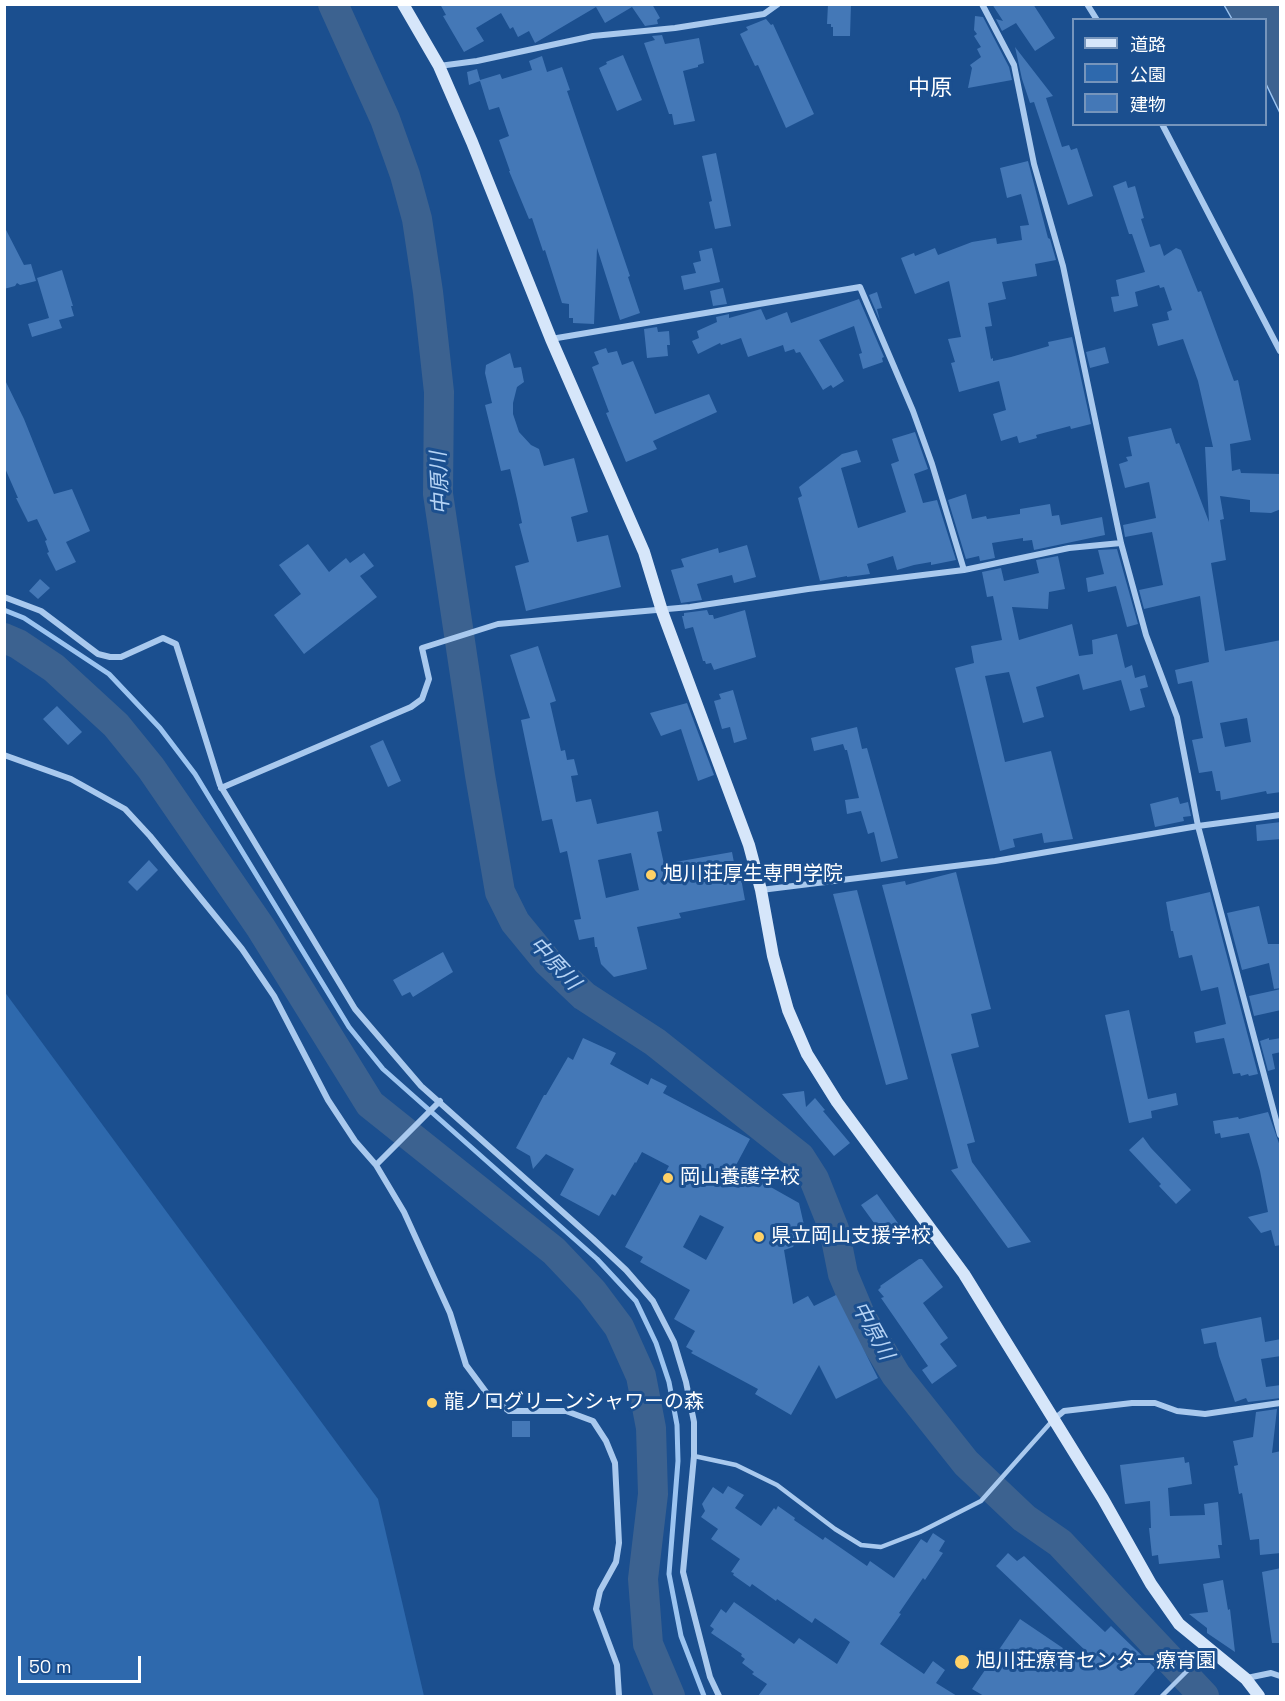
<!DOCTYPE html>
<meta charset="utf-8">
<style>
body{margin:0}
#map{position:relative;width:1285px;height:1701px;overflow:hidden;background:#1b4f8f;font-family:"Space Grotesk","Noto Sans JP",sans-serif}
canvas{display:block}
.frame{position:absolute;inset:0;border:6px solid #fff;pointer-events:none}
.legend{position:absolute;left:1072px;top:18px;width:195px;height:108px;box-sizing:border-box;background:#1b4f8f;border:2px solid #7695bc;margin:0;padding:8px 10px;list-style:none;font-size:18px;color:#fff}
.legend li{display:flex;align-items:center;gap:12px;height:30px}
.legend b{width:30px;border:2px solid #7695bc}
.scale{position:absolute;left:18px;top:1656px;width:123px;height:27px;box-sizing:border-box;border:3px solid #fff;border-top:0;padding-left:8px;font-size:18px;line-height:21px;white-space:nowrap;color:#fff;-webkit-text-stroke:4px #1b4f8f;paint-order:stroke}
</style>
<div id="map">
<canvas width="1285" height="1701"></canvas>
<div class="frame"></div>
<ul class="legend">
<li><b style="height:8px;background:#d6e6fa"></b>道路</li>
<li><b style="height:16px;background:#2e69ad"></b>公園</li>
<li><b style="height:16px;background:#4478b7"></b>建物</li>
</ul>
<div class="scale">50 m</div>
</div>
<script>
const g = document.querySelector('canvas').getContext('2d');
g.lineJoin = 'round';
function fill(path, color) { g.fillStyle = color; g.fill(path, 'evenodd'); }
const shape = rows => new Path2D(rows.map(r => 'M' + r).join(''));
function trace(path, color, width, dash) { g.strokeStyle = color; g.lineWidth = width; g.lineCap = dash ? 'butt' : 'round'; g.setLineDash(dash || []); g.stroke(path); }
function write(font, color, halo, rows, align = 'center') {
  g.font = font + ' "Space Grotesk","Noto Sans JP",sans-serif'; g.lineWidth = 6; g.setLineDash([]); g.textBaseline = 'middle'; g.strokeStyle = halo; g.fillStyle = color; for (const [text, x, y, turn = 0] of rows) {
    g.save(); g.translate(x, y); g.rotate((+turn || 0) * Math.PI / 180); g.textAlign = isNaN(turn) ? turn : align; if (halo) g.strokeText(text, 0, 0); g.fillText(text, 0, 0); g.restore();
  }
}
fill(shape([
 [4,991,378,1499,424,1696,5,1696]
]), '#2e69ad');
const water = shape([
 [1224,5,1280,5,1280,113,1266,84,1266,20,1232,19,1224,5]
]);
fill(water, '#3c6290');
trace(water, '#9cc4f0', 1.5);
trace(shape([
 [4,610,24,618,109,674,160,728,195,774,349,1027,383,1069,597,1259,636,1301,656,1343,669,1382,677,1425,678,1461,669,1574,681,1636,704,1696]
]), '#9cc4f0', 5);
trace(shape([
 [333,4,385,119,405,175,417,219,428,292,439,392,438,494,480,775,500,892,515,922,547,961,584,996,655,1042,800,1157,814,1179,834,1229,843,1274,861,1317,896,1375,966,1463,1024,1518,1060,1543,1204,1696],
 [4,638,18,644,54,668,116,725,151,768,261,928,370,1104,554,1251,592,1291,619,1327,641,1376,651,1428,653,1494,643,1579,648,1644,670,1696]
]), '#3c6290', 30);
fill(shape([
 [440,4,652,4,660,18,657,20,658,24,645,26,632,7,605,23,596,7,535,43,529,31,518,37,513,27,510,29,501,13,476,28,484,41,464,52,443,16,446,15],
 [828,4,851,4,850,36,833,36,833,27,831,27,831,24,827,24],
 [992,4,1033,4,1055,38,1035,51,1016,23,1002,31,996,19,1003,21],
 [975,16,983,17,1009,67,1012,80,968,88,972,68,970,65,981,57,977,49,981,47,974,36,977,34,974,30],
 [766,19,771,25,773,24,814,114,786,128,758,65,755,66,740,34,748,30,746,27],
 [662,35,665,44,699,38,704,63,698,65,698,67,683,71,695,121,674,125,672,114,669,114,644,43,655,40,652,36],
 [1015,47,1053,96,1046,98,1062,147,1069,145,1071,150,1077,148,1093,196,1068,205,1034,102,1030,103,1022,79],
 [623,55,642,100,617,111,599,68,607,64,606,62],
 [542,56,547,72,562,67,570,90,567,91,630,276,628,277,640,313,620,320,597,248,594,324,573,323,573,318,569,318,569,304,562,303,545,250,543,251,532,218,529,219,509,171,510,171,499,140,509,136,499,107,489,110,480,81,469,85,467,72,477,69,480,80,500,74,502,79,532,70,529,61],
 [716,153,731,226,715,229,709,202,712,201,702,156],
 [1028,161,1048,238,1050,239,1056,260,1035,264,1037,276,1002,282,1006,299,988,303,992,326,985,327,991,359,993,358,993,361,1011,357,1049,346,1048,342,1072,337,1091,424,1071,429,1070,426,1036,435,1037,438,1019,443,1017,436,1001,441,993,414,1006,410,999,381,959,392,951,363,955,362,948,339,961,337,949,281,915,294,901,258,914,253,915,256,935,248,938,255,972,242,996,238,997,244,1022,240,1020,226,1029,225,1021,194,1007,198,1000,168],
 [1126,181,1128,188,1135,186,1144,218,1141,219,1150,247,1160,244,1164,256,1176,248,1181,250,1198,292,1201,291,1234,381,1238,380,1251,440,1230,444,1232,471,1240,469,1241,473,1281,474,1281,509,1271,513,1250,512,1250,500,1220,496,1224,519,1220,520,1226,560,1211,563,1225,651,1281,640,1281,792,1267,794,1266,791,1221,800,1220,791,1216,791,1212,771,1199,773,1192,740,1203,738,1192,681,1178,684,1175,670,1209,662,1200,596,1144,609,1139,590,1163,585,1152,532,1125,537,1123,525,1156,518,1149,482,1125,488,1119,464,1128,461,1126,457,1132,456,1128,437,1171,428,1176,444,1179,443,1209,522,1205,447,1213,447,1198,381,1183,339,1158,346,1152,324,1169,320,1167,312,1172,310,1164,287,1160,288,1159,285,1135,292,1138,306,1114,312,1111,297,1119,296,1116,280,1145,272,1132,234,1129,234,1113,186],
 [1247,718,1251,742,1225,747,1220,723],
 [4,226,24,265,31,264,36,281,20,285,17,283,15,286,4,289],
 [712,248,720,282,684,290,681,276,696,273,693,263,701,261,699,251],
 [62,270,73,306,71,306,74,316,59,320,62,328,32,337,28,324,49,318,37,278],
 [723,288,727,304,713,306,710,291],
 [877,292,882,308,877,309,880,321,869,295],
 [859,299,884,357,882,358,883,362,863,369,859,354,862,353,854,326,819,340,844,381,833,388,831,385,823,390,800,352,796,353,794,349,785,352,783,345,748,357,741,338,721,345,720,343,698,354,692,341,699,338,697,331,717,322,716,317,729,314,729,318,761,309,766,320,787,312,791,323],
 [657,327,658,332,669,331,670,345,667,345,668,356,647,358,644,329],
 [1105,347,1109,363,1090,368,1086,352],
 [606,348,608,353,617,351,622,365,633,361,655,414,709,394,717,412,653,441,657,449,626,462,606,413,609,412,592,367,599,364,594,352],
 [510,353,514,368,521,367,524,382,517,387,513,403,513,414,519,432,531,445,539,449,544,466,574,458,588,512,571,517,577,542,608,535,621,587,526,611,515,566,529,562,519,524,522,523,517,499,510,469,501,471,485,405,492,403,485,373,486,365],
 [4,378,24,419,54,494,72,489,90,531,66,542,76,562,56,571,47,553,49,552,45,541,47,540,37,519,28,522,16,498,18,498,4,466],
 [915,432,928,469,914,474,923,503,937,500,956,560,931,565,931,562,914,565,897,570,893,556,867,564,870,574,847,577,847,576,820,581,798,498,802,496,799,487,842,454,857,450,861,462,841,468,858,528,906,512,891,464,899,461,892,439],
 [966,494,972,519,986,516,987,519,1020,514,1020,509,1050,504,1052,516,1059,515,1061,525,1102,517,1105,535,1034,550,1032,540,1023,541,1023,538,992,543,995,558,980,561,979,556,966,559,948,500],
 [308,544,329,572,346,558,350,563,364,553,374,566,360,576,377,597,304,654,274,615,301,594,279,565],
 [747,545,756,577,734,583,732,575,697,584,702,600,681,603,671,570,684,567,681,559,718,548,719,553],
 [1117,549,1138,624,1127,627,1116,586,1088,592,1086,578,1104,574,1098,550],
 [1058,556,1065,589,1049,592,1048,609,1012,607,1019,640,1072,624,1079,656,1093,654,1092,640,1117,634,1125,668,1132,665,1135,678,1145,675,1148,687,1140,689,1145,707,1130,711,1121,680,1083,690,1079,674,1036,687,1044,717,1023,723,1009,672,985,676,1005,762,1051,751,1073,839,1044,843,1042,833,1013,839,1015,847,1000,851,955,668,974,663,971,646,1002,640,993,596,987,597,982,572,1001,568,1004,581,1039,573,1036,560],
 [40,579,50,588,38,599,29,591],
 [707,610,709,615,713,615,714,619,745,610,756,657,714,670,711,663,706,664,705,661,703,661,693,627,685,629,682,616,684,616,684,613],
 [538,646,556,701,550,703,561,751,565,750,567,760,574,759,578,775,571,776,576,802,591,799,597,824,658,811,662,831,657,832,664,864,732,852,736,873,740,873,745,900,679,913,681,918,637,927,647,969,614,977,601,964,597,947,595,947,594,937,579,940,574,920,581,919,567,851,560,853,552,819,542,821,521,720,530,718,510,655],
 [631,853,639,890,606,898,598,860],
 [733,690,747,739,734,743,730,727,722,729,714,701,721,699,719,694],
 [687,703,714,775,698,781,681,729,661,736,650,713],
 [57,706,82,732,68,745,43,719],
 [857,727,862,749,867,748,898,858,881,862,874,832,868,834,861,811,847,814,845,800,859,798,847,750,845,750,843,744,814,751,811,738],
 [383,740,401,781,388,787,370,746],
 [1178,797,1180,804,1188,802,1191,816,1183,817,1184,821,1155,827,1150,804],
 [1281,822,1281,839,1257,841,1256,825],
 [149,860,158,870,137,891,128,882],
 [956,872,991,1009,971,1014,979,1047,951,1054,975,1142,967,1144,972,1162,1031,1242,1008,1248,951,1170,958,1168,882,885,905,881,906,885],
 [857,890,908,1079,886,1085,833,894],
 [1210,892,1258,1074,1249,1076,1248,1074,1241,1076,1240,1073,1233,1074,1224,1038,1196,1043,1194,1032,1226,1024,1218,987,1201,991,1192,955,1179,958,1173,931,1171,931,1166,902],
 [1259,906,1268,944,1281,944,1281,988,1274,989,1269,963,1242,970,1227,913],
 [443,952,453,972,413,997,410,992,402,996,393,980],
 [1281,989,1281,1010,1254,1016,1249,996],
 [1129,1010,1148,1099,1176,1093,1178,1105,1151,1111,1152,1118,1129,1123,1105,1015],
 [583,1038,616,1053,610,1064,648,1085,651,1078,667,1086,663,1093,750,1139,735,1167,799,1203,804,1225,793,1247,784,1250,793,1304,808,1296,814,1306,836,1295,878,1378,836,1399,819,1365,791,1415,755,1394,758,1389,691,1353,693,1351,686,1347,695,1331,674,1319,690,1290,640,1262,643,1257,625,1247,669,1166,642,1152,636,1163,635,1162,615,1196,612,1194,599,1216,560,1195,574,1169,546,1154,533,1169,530,1156,516,1148,544,1095,546,1095,568,1057,573,1060],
 [700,1215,724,1227,706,1260,683,1247],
 [1269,1038,1269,1040,1281,1038,1281,1052,1272,1054,1275,1069,1268,1071,1260,1041],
 [804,1091,806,1107,815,1098,825,1110,823,1111,850,1143,834,1156,782,1094],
 [1268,1112,1281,1149,1281,1245,1275,1246,1271,1230,1261,1233,1248,1217,1268,1212,1260,1171,1249,1133,1221,1138,1220,1133,1215,1134,1213,1121,1238,1117,1239,1119],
 [1143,1137,1151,1148,1191,1190,1176,1204,1159,1186,1161,1184,1129,1150],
 [877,1194,900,1226,885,1238,861,1205],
 [919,1259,922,1259,943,1287,923,1303,948,1338,940,1344,957,1366,932,1384,922,1370,928,1366,881,1298,884,1297,878,1290,881,1287,880,1286],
 [1261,1317,1265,1342,1281,1339,1281,1356,1261,1359,1266,1387,1281,1385,1281,1398,1248,1402,1246,1398,1235,1402,1219,1356,1216,1342,1204,1344,1201,1329],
 [1277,1409,1272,1453,1281,1451,1281,1553,1260,1555,1259,1539,1250,1540,1242,1493,1239,1494,1234,1466,1238,1465,1233,1441,1253,1437,1256,1412],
 [512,1421,530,1421,530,1437,512,1437],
 [1184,1457,1185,1463,1189,1462,1192,1484,1168,1488,1170,1516,1205,1515,1204,1504,1218,1502,1222,1545,1218,1545,1220,1558,1159,1564,1158,1555,1152,1556,1149,1528,1151,1528,1150,1501,1125,1504,1120,1465],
 [728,1486,744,1495,735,1508,761,1526,774,1508,776,1510,778,1506,795,1518,794,1520,823,1540,825,1537,867,1566,870,1561,894,1578,921,1539,927,1543,933,1533,945,1541,939,1551,943,1553,925,1580,923,1578,899,1613,901,1614,880,1644,924,1674,933,1661,945,1670,936,1683,957,1696,758,1696,767,1684,752,1674,754,1672,742,1663,745,1659,741,1656,742,1654,711,1633,714,1629,710,1626,721,1609,726,1613,734,1602,794,1644,799,1638,837,1664,850,1642,815,1618,812,1623,777,1599,776,1601,752,1584,750,1587,733,1575,734,1573,731,1572,740,1559,711,1539,718,1529,701,1517,705,1511,702,1504,713,1487,723,1494],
 [1008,1553,1017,1561,1024,1556,1105,1632,1111,1626,1156,1669,1133,1696,984,1696,972,1689,1020,1619,1082,1661,1088,1653,996,1566],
 [1281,1568,1281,1643,1272,1643,1262,1572],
 [1223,1580,1228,1610,1230,1609,1235,1652,1207,1633,1207,1628,1189,1614,1208,1612,1203,1584]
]), '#4478b7');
trace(shape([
 [694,1456,736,1465,777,1485,835,1529,861,1545,881,1547,920,1532,981,1501,1053,1420],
 [1162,1696,1209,1649]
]), '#a9c9ee', 4.5);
trace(shape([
 [982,4,1014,65,1034,164,1063,266,1121,543,1146,635,1177,717,1198,826,1280,1135],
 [1087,4,1097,20],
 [439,66,477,61,593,36,675,28,764,14,778,4],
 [1162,124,1280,351],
 [551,339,860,287,913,411,932,464,964,570],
 [4,597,41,611,98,654,110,657,121,657,163,638,176,644,220,785,355,1009,421,1086,593,1239,626,1270,653,1301,674,1342,686,1382,694,1422,694,1456,683,1572,710,1677,719,1696],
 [4,755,71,779,125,809,150,836,242,949,274,996,328,1100,355,1141,376,1165,404,1212,450,1313,466,1365,489,1396,509,1411,566,1411,593,1421,606,1441,615,1463,619,1543,616,1562,600,1591,596,1609,617,1665,619,1696],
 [221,788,411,707,422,699,429,679,422,648,498,624,690,607,808,589,964,570,1069,548,1121,543],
 [761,890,995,861,1198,826,1280,815],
 [376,1165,440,1101],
 [1053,1420,1064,1411,1132,1403,1155,1403,1177,1411,1205,1414,1280,1403],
 [1247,1678,1271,1673,1280,1676]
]), '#a9c9ee', 6);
trace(shape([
 [403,4,439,66,472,142,551,339,644,552,662,611,749,845,761,890,773,956,788,1010,807,1054,837,1102,964,1274,1103,1499,1151,1584,1179,1624,1246,1679,1259,1696]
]), '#d6e6fa', 12);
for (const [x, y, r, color] of [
 [651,875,6,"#ffd166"],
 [668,1178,6,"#ffd166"],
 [759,1237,6,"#ffd166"],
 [432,1403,6,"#ffd166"],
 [962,1662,8,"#ffd166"]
]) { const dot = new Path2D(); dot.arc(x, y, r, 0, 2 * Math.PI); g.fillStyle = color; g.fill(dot); trace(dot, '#1b4f8f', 2); }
write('20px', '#fff', '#1b4f8f', [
 ["旭川荘厚生専門学院",663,875],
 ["岡山養護学校",680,1178],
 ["県立岡山支援学校",771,1237],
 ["龍ノ口グリーンシャワーの森",444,1403],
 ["旭川荘療育センター療育園",976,1662]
], 'left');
write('italic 21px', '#b5d3f5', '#1b4f8f', [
 ["中原川",441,483,-93],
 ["中原川",554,964,47],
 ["中原川",872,1331,61]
]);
write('22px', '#fff', '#1b4f8f', [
 ["中原",930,89]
]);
</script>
